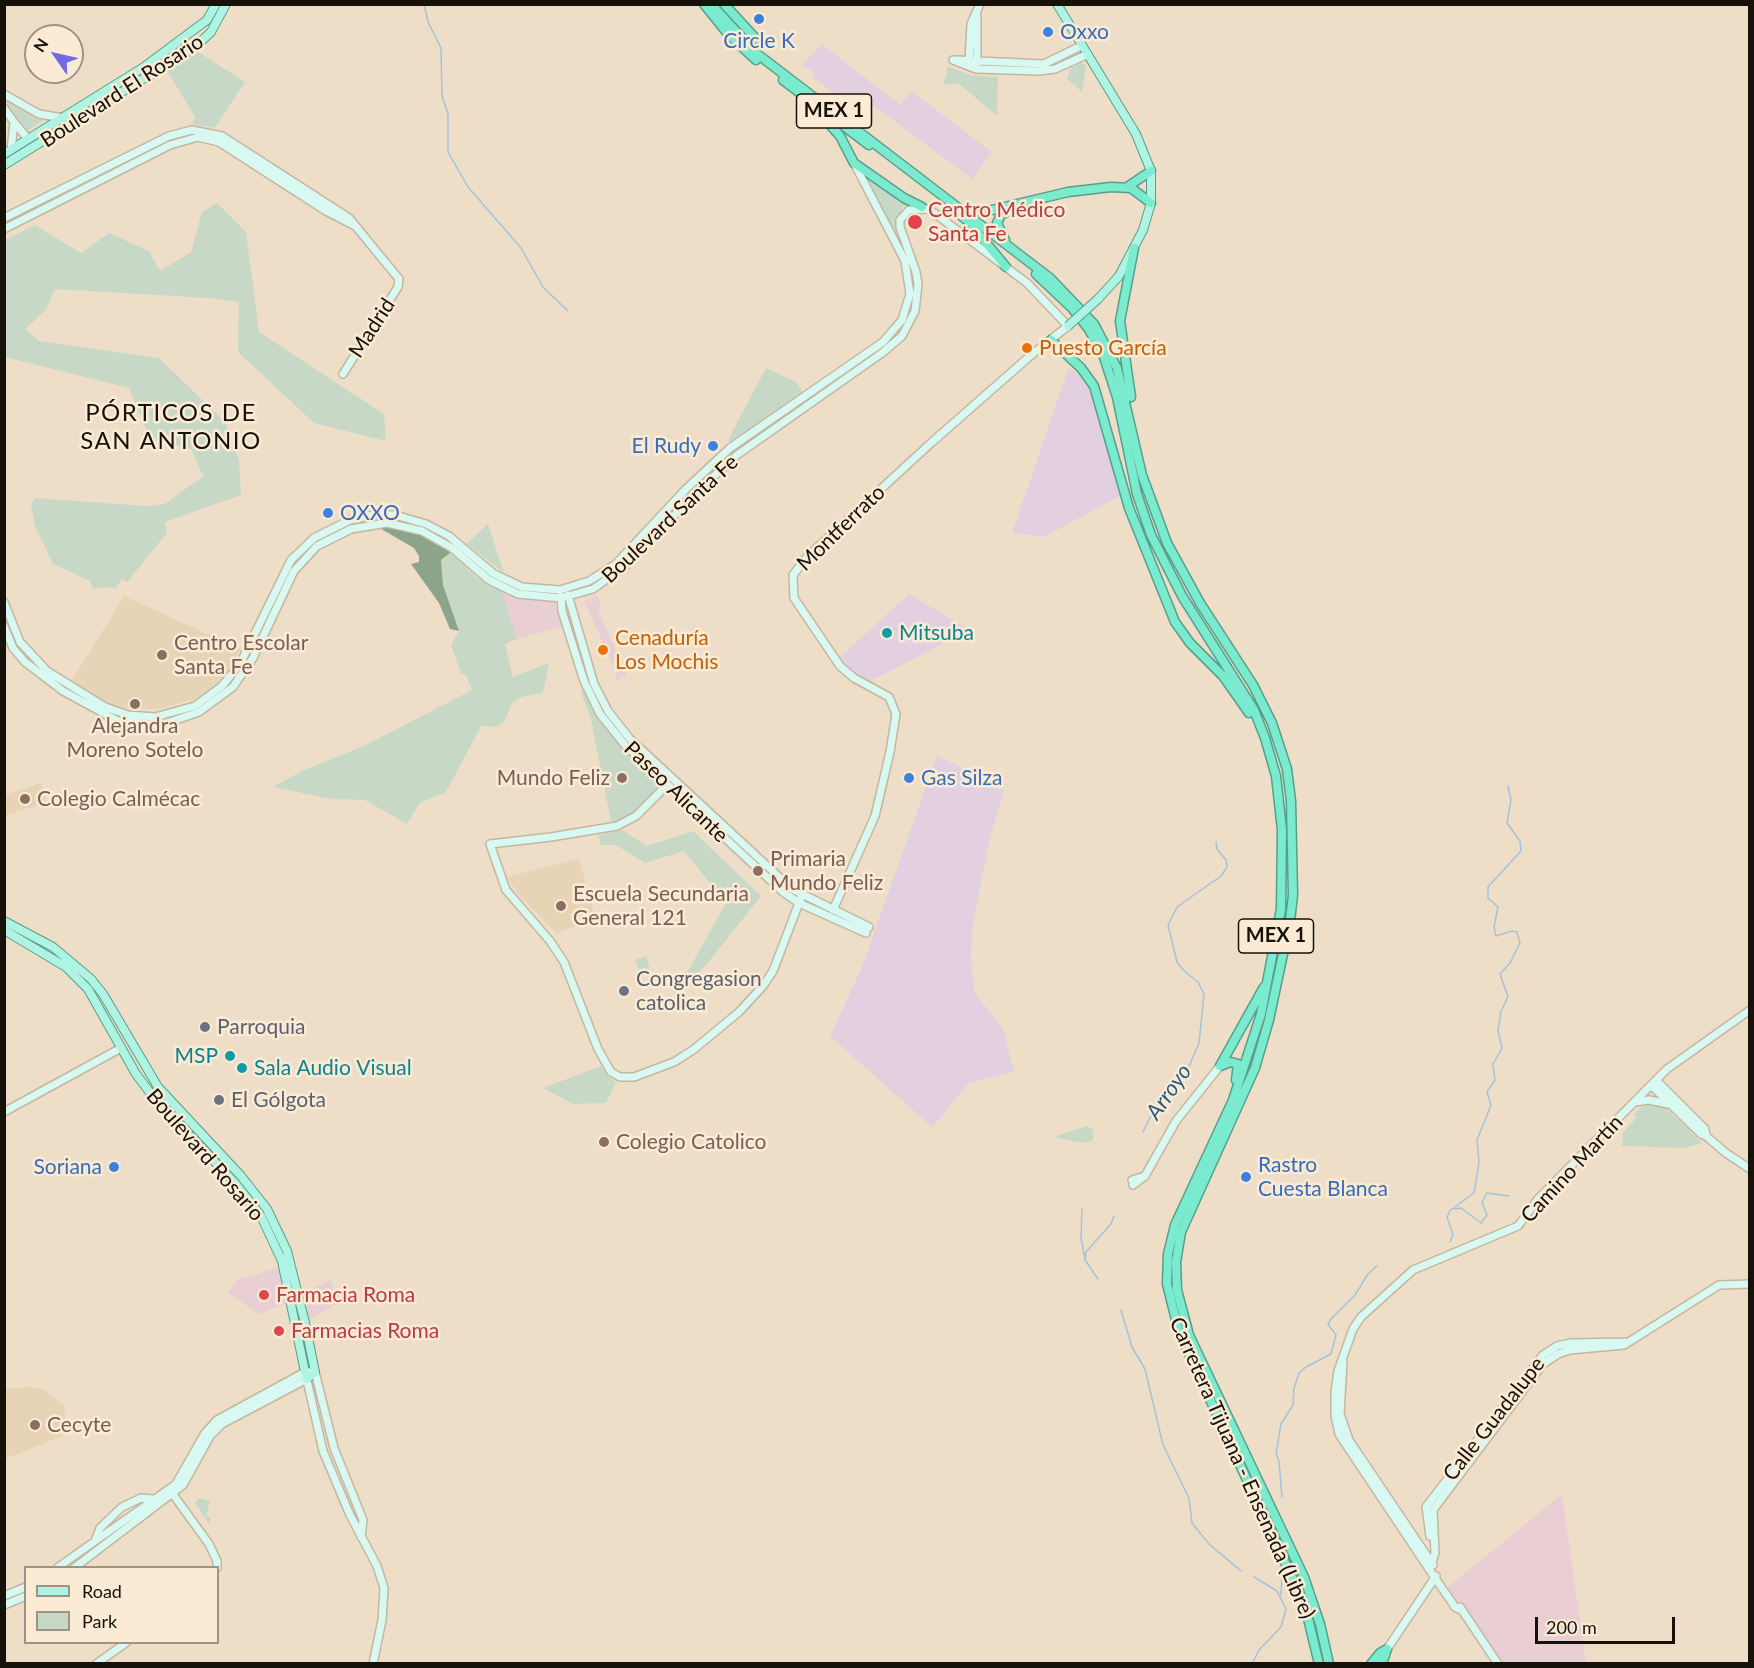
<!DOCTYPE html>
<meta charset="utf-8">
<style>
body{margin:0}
#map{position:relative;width:1754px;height:1668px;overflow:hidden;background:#eedec8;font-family:Lato,sans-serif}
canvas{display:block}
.frame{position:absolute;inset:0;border:6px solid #161109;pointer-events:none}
.legend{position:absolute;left:24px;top:1566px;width:195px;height:78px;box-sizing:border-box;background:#fbebd5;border:2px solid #9f9483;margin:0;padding:8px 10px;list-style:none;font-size:18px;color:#161109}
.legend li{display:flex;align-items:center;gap:12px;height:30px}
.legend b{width:30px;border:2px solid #9f9483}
.north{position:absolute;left:24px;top:24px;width:60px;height:60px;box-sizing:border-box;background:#fbebd5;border:2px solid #9f9483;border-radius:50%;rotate:304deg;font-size:16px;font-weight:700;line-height:24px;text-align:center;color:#161109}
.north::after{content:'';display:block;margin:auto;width:21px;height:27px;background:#7269e4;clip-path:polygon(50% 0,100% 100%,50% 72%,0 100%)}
.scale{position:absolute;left:1535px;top:1617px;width:140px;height:27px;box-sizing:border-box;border:3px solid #161109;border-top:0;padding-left:8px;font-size:18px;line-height:21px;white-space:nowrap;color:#161109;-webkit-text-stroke:4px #fbebd5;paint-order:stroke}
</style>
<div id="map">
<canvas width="1754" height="1668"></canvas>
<div class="frame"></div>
<ul class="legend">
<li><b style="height:8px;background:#aff3e2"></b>Road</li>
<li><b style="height:16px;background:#c7d9c6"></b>Park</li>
</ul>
<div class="north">N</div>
<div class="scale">200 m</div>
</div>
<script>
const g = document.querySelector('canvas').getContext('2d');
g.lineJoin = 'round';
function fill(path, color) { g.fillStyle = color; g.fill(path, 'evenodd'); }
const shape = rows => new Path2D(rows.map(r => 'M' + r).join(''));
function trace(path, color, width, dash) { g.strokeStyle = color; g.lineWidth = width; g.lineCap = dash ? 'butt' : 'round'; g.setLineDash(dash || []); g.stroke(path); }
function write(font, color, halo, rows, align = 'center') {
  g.font = font + ' Lato,sans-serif'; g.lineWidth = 5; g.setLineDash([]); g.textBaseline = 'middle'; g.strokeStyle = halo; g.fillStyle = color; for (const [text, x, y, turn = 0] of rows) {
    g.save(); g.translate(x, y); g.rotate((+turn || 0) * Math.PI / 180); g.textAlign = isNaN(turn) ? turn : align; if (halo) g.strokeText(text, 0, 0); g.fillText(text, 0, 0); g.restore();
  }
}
fill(shape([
 [502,591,555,603,565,626,517,639],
 [597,595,601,608,598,610,627,676,616,681,616,672,584,601],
 [279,1267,289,1303,259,1314,228,1293,237,1280],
 [331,1280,338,1303,308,1320,302,1293],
 [1562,1494,1586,1663,1492,1663,1442,1592]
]), '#e9cfd3');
fill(shape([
 [822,44,900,105,911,91,992,152,972,179,865,99,855,108,812,77,814,73,802,65],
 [1069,367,1088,385,1094,398,1120,496,1044,537,1012,533],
 [909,594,969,630,869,682,847,668,839,658],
 [937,755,964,769,987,786,1004,790,989,842,973,924,971,954,974,992,1003,1028,1014,1072,969,1083,932,1127,830,1036,862,967]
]), '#e2d0e1');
fill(shape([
 [124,596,240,649,230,669,217,683,195,699,157,709,135,709,106,704,71,682],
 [41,783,46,803,5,815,5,795],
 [579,859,595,917,557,934,519,895,507,877],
 [31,1387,43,1389,64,1405,66,1430,62,1436,5,1459,5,1389]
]), '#e7d3b6');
fill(shape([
 [195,50,245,82,215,128,192,124,195,117,166,69],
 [1081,63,1086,65,1082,92,1067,79,1071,68],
 [947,66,970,75,998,77,997,116,958,83,945,85,943,82,946,77],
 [8,99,45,118,46,119,27,131,6,102],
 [861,170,909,204,903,207,896,220,903,249],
 [217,203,246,232,259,332,384,414,386,441,314,423,238,352,239,302,208,298,55,289,45,311,25,329,39,341,159,358,226,423,239,460,241,495,165,522,167,533,127,582,122,579,115,589,110,587,93,589,90,581,53,564,35,526,31,505,35,498,146,506,165,504,203,476,191,449,149,437,129,388,5,357,5,240,35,225,81,253,109,233,149,251,160,271,191,252,202,212],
 [766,368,796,382,805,395,733,445,728,440],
 [488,524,504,573,467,544],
 [450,553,479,579,502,591,517,639,505,644,513,677,549,663,543,693,521,697,511,704,505,721,496,727,481,726,446,792,420,803,407,824,365,800,332,799,273,787,304,770,366,745,472,690,465,674,461,674,451,645,459,631,443,585,441,560],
 [586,691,605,726,661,787,625,820,611,822,591,720,581,692],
 [622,830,647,846,693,831,761,896,706,965,675,995,670,982,688,971,726,903,684,851,645,863,616,845,601,845,598,835],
 [646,956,651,973,642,976,635,960],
 [601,1066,608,1077,616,1082,606,1103,573,1104,543,1088],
 [1652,1103,1666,1108,1702,1143,1685,1148,1622,1146,1623,1133,1637,1117,1634,1115,1641,1107],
 [1087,1126,1093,1129,1093,1140,1083,1143,1057,1138,1056,1136],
 [199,1498,210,1501,206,1516,211,1518,209,1524,195,1503]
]), '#c7d9c6');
fill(shape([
 [376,526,414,532,445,546,450,553,441,560,443,585,459,631,450,629,439,603,411,564,419,562,419,556,414,548]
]), '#8ca48a');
trace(shape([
 [424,4,428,22,441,48,442,96,448,114,448,152,468,187,521,248,543,287,568,311],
 [596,697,608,719],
 [622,737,640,755],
 [659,772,778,883,798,897],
 [803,899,839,916],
 [1143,1132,1156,1105,1187,1071,1199,1043,1204,994,1198,982,1184,971,1177,962,1168,925,1177,907,1221,876,1227,867,1226,860,1217,849,1216,842],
 [1455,1207,1474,1193,1479,1163,1477,1140,1491,1105,1487,1092,1495,1080,1493,1064,1502,1048,1498,1031,1501,1011,1508,997,1500,974,1510,963,1520,943,1517,932,1512,931,1496,936,1494,927,1498,907,1488,898,1488,887,1521,851,1520,841,1507,823,1511,800,1508,786],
 [1082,1209,1081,1238,1085,1259],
 [1450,1242,1453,1235,1447,1217,1451,1209,1461,1208,1481,1223,1487,1215,1482,1202,1487,1193,1509,1196],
 [1098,1279,1085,1260,1086,1252,1111,1224,1114,1216],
 [1121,1310,1132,1347,1145,1369,1163,1445,1189,1498,1192,1523,1209,1544,1241,1571],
 [1282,1497,1279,1461,1276,1454,1281,1424,1293,1405,1294,1388,1299,1373,1306,1367,1331,1354,1336,1335,1328,1324,1331,1319,1355,1295,1368,1274,1377,1266],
 [1281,1595,1282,1574],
 [1252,1664,1259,1650,1281,1627,1286,1609,1277,1591,1254,1577]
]), '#a4c2d9', 1.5);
const secondary = shape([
 [977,16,977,63],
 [953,60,976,69,1039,71,1055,69,1086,55],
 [956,60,1044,64,1081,46],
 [969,61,971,24,980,4],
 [4,94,39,114,63,118],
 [4,108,14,122,11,150],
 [14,122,28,139],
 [4,218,169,136,192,130,222,136,349,218,399,279,398,287,343,374],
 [4,229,170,145,198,137,219,142,326,211,353,225],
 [568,595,594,684,608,711,630,739,792,889,869,927],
 [561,596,562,611,584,681,600,714,625,745,783,892,799,903,866,933],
 [4,602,20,642,47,671,105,707,128,715,155,717,195,706,222,686,240,664,291,560,314,538,350,520,372,515,395,515,426,524,449,536,494,574,522,587,560,590,589,581,616,564,686,489,730,448,883,342,902,320,910,294,905,261,855,165],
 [4,626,13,648,25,662,63,691,118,721,161,725,199,712,233,687,253,658,294,571,317,546,351,529,387,523,422,531,452,548,489,580,518,594,561,598,593,589,624,567,700,489,737,455,882,353,902,336,915,311,918,284,916,272,900,227,900,220,909,210,929,209,1027,283,1068,326,1030,356,931,443,806,558,793,575,794,598,840,666,854,678,889,697,896,714,890,752,875,816,833,910],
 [667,785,636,816,617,826,551,837,490,844,506,890,550,941,564,962,598,1049,611,1072,620,1077,634,1077,674,1062,693,1050,739,1012,763,986,773,971,802,895],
 [1656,1080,1705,1129,1706,1136],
 [1651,1085,1701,1134,1706,1136,1726,1153,1750,1169],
 [1635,1102,1649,1100,1668,1104],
 [4,1112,121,1048],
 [1132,1180,1145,1176],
 [1133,1185,1145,1176,1176,1121,1220,1066],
 [1343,1362,1340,1414,1349,1440,1433,1565],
 [306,1376,323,1451,350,1515,377,1566,384,1588,382,1620,373,1664],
 [172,1493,209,1544,217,1561,217,1568],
 [1430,1536,1426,1507,1543,1355,1557,1346,1570,1343,1628,1342],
 [95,1541,100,1528,122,1507,141,1498,154,1499],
 [57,1568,176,1484,205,1433,217,1420,305,1372,315,1372,334,1448,363,1520,361,1537],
 [74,1568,183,1485,210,1436,222,1424,307,1379],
 [1430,1568,1435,1553,1433,1510,1543,1364,1558,1354,1570,1350,1624,1345,1719,1285,1750,1284],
 [4,1596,26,1587],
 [4,1605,26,1596],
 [1460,1607,1498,1664],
 [1461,1610,1455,1607,1435,1578,1339,1434,1335,1416,1335,1392,1338,1371,1353,1329,1361,1317,1413,1270,1518,1226,1538,1199,1667,1069,1750,1010],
 [96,1664,127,1642],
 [1377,1664,1436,1576]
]);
const primary = shape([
 [1057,4,1136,134,1151,171,1151,203,1143,230,1119,276,1098,299],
 [4,154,144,67,207,20,216,4],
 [4,165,196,46,211,32,226,4],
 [4,921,53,947,91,979,103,994,158,1087,241,1176,267,1209,287,1251,305,1323,315,1372,307,1379],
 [4,930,66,967,88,989,136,1074,154,1098,235,1183,261,1216,282,1261,305,1372]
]);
const highway = shape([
 [704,4,728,34,756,60],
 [711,4,756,53,1050,278,1094,324,1117,368,1142,475,1167,543,1200,603,1253,685,1272,723,1287,769,1291,801,1293,895,1290,921,1269,1020,1255,1068,1181,1232,1176,1262,1177,1290,1189,1335,1304,1577,1320,1624,1329,1664],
 [724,4,756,39],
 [783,80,869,145],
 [817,110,840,136,854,163,904,198,922,207],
 [1127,187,1151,171],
 [950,207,978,229],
 [965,211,992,210,1068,192,1111,187,1131,188,1151,203],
 [973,227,1006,267],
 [1005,240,997,223,1001,215,1012,209],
 [1036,274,1072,308,1088,328,1103,354,1117,397,1137,494,1151,535,1182,596,1254,710,1265,738,1276,776,1282,830,1281,909,1261,1014,1233,1100,1175,1225,1168,1254,1167,1284,1179,1332,1305,1606,1319,1664],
 [1051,340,1081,368,1094,386,1129,508,1175,622,1190,643,1223,676,1249,713],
 [1131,397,1120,321,1134,248],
 [1220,1066,1264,987],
 [1220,1066,1231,1062,1238,1064,1236,1080],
 [1371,1664,1380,1653,1387,1649],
 [1382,1664,1387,1649]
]);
trace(secondary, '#c5b6a1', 10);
trace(primary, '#579f8a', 10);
trace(highway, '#579f8a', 11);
trace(secondary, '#d7f9f1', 7);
trace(primary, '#aff3e2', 8);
trace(highway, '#7aebcf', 8);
const primaryBridge = shape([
 [1068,326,1098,299]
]);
trace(primaryBridge, '#579f8a', 10, []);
trace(primaryBridge, '#aff3e2', 8);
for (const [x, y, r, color] of [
 [759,19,6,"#3f7fe0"],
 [1048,32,6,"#3f7fe0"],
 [915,222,8,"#e0444e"],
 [1027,348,6,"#e8710a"],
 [713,446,6,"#3f7fe0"],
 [328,513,6,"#3f7fe0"],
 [887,633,6,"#0f9aa8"],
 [603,650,6,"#e8710a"],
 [162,655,6,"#8d6e63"],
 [135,704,6,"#8d6e63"],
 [622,778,6,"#8d6e63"],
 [909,778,6,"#3f7fe0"],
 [25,799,6,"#8d6e63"],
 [758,871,6,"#8d6e63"],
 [561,906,6,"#8d6e63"],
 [624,991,6,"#6b7280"],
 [205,1027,6,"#6b7280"],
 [230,1056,6,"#0f9aa8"],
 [242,1068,6,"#0f9aa8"],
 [219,1100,6,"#6b7280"],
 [604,1142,6,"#8d6e63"],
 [114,1167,6,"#3f7fe0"],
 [1246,1177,6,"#3f7fe0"],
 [264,1295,6,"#e0444e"],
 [279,1331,6,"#e0444e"],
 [35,1425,6,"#8d6e63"]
]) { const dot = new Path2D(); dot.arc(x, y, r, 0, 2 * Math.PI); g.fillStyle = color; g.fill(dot); trace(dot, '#fbebd5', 2); }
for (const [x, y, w] of [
 [834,111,75],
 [1276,936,75]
]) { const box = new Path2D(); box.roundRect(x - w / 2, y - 17, w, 34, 4.5); g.fillStyle = '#fbebd5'; g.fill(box); trace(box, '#161109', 1.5); }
write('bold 20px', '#161109', null, [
 ["MEX 1",834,111],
 ["MEX 1",1276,936]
]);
write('21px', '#366cbe', '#fbebd5', [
 ["Oxxo",1060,32],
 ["Circle K",759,41,"center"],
 ["El Rudy",701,446,"right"],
 ["OXXO",340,513],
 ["Gas Silza",921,778],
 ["Rastro",1258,1165],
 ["Cuesta Blanca",1258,1189],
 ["Soriana",102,1167,"right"]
], 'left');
write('21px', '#161109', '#fbebd5', [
 ["Boulevard El Rosario",122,91,-33],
 ["Madrid",372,328,-57],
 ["Boulevard Santa Fe",670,519,-43],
 ["Montferrato",841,528,-44],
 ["Paseo Alicante",676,792,44],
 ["Boulevard Rosario",205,1155,49],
 ["Camino Martín",1572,1169,-47],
 ["Calle Guadalupe",1494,1419,-52],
 ["Carretera Tijuana - Ensenada (Libre)",1242,1468,66]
]);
write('21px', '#be3a42', '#fbebd5', [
 ["Centro Médico",928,210],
 ["Santa Fe",928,234],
 ["Farmacia Roma",276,1295],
 ["Farmacias Roma",291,1331]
], 'left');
write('21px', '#c56008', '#fbebd5', [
 ["Puesto García",1039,348],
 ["Cenaduría",615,638],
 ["Los Mochis",615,662]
], 'left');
write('21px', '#0d838f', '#fbebd5', [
 ["Mitsuba",899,633],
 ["MSP",218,1056,"right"],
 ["Sala Audio Visual",254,1068]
], 'left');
write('21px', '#785e54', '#fbebd5', [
 ["Centro Escolar",174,643],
 ["Santa Fe",174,667],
 ["Alejandra",135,726,"center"],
 ["Moreno Sotelo",135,750,"center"],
 ["Mundo Feliz",610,778,"right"],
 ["Colegio Calmécac",37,799],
 ["Primaria",770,859],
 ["Mundo Feliz",770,883],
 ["Escuela Secundaria",573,894],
 ["General 121",573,918],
 ["Colegio Catolico",616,1142],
 ["Cecyte",47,1425]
], 'left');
write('21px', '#5b616d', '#fbebd5', [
 ["Congregasion",636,979],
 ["catolica",636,1003],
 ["Parroquia",217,1027],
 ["El Gólgota",231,1100]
], 'left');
write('italic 22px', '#295a7b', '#fbebd5', [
 ["Arroyo",1169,1092,-55]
]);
g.letterSpacing = '1.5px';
write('24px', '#161109', '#fbebd5', [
 ["PÓRTICOS DE",171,413],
 ["SAN ANTONIO",171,441]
]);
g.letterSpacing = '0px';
</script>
